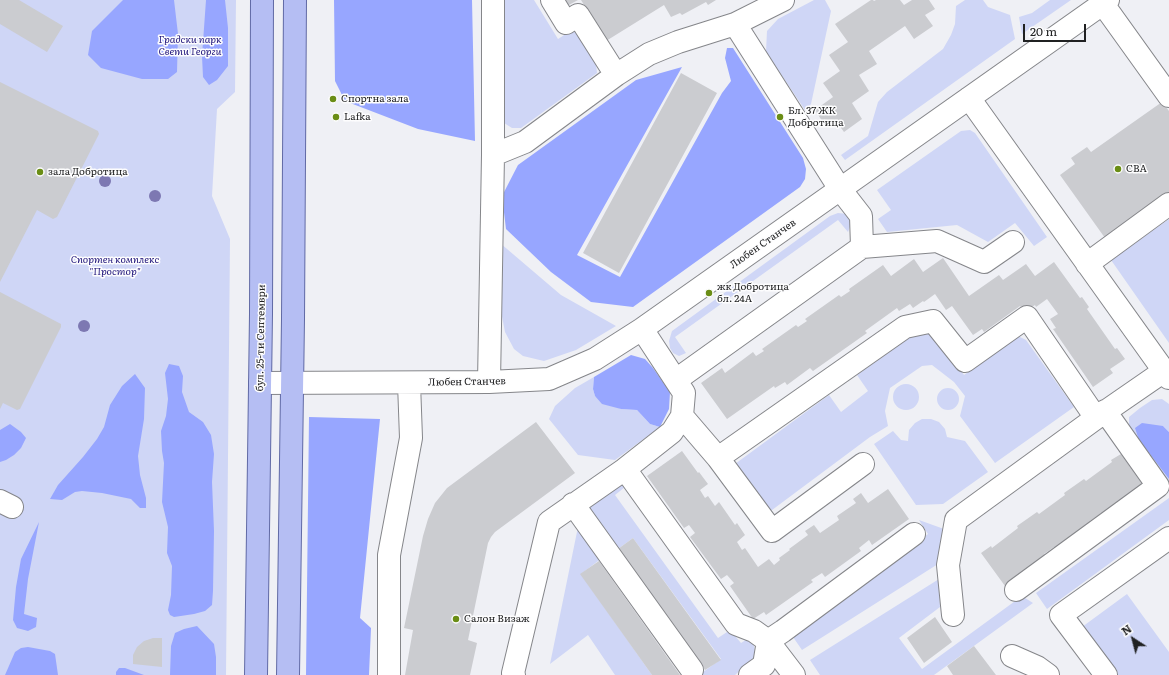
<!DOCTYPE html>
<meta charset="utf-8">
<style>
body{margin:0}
#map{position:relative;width:1169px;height:675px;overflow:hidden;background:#eff0f5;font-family:Literata,serif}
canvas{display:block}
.north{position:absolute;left:1113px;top:619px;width:40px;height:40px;-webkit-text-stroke:3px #fdfdfe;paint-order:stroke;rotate:324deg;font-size:11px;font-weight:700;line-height:16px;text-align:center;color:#202122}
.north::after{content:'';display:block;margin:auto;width:14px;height:18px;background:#202122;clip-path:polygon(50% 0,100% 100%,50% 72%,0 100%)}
.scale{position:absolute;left:1023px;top:24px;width:63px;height:18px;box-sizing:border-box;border:2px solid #202122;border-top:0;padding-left:5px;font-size:12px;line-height:14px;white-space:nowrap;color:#202122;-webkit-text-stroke:3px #fdfdfe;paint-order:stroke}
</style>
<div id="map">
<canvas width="1169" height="675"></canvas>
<div class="north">N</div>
<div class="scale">20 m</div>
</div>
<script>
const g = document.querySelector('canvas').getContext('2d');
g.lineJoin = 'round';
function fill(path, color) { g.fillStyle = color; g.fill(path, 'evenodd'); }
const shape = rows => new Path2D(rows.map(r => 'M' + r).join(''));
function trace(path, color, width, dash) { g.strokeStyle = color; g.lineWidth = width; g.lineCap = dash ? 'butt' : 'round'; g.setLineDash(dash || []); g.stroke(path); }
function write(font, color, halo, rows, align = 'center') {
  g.font = font + ' Literata,serif'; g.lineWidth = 3; g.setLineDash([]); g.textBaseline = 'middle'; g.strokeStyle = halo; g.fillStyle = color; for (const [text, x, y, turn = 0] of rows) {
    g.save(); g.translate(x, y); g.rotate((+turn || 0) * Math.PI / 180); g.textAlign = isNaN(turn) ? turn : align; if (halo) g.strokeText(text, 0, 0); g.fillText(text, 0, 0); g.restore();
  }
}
fill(shape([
 [0,0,236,0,235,92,217,109,212,196,230,239,226,675,0,675],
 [499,0,534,0,558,39,575,28,596,64,597,73,521,128,512,128,504,123,500,116],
 [814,0,825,0,831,11,811,104,805,110,766,52,767,31,778,19],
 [965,0,983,0,988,7,1010,15,1015,39,845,160,841,155,868,136,878,102,887,92,943,49,951,35,955,24,956,6],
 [1050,0,1071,0,1022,34,1019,17,1032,13],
 [970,130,975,133,1047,237,1034,246,1015,223,988,242,957,225,887,232,878,219,891,210,877,190,961,131],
 [838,213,847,214,850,218,851,224,848,232,838,220,675,337,686,353,679,356,673,353,670,348,669,341,672,331,830,216],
 [1169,219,1169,343,1111,260],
 [500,243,561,295,616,326,576,350,544,361,523,356,514,349,505,332,500,306],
 [924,332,933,334,964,375,1018,336,1026,340,1074,407,995,463,960,416,965,396,954,382,932,365,922,366,890,388,885,411,888,426,870,437,768,513,735,464,829,395,841,412,868,391,857,375,915,334],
 [594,377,593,389,595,396,621,409,637,410,650,424,660,427,615,460,578,455,549,419,555,406,575,388],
 '893 397a13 13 0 1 1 26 0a13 13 0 1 1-26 0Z',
 '937 399a11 11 0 1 1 22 0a11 11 0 1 1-22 0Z',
 [1162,399,1169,404,1169,432,1163,426,1139,440,1169,479,1169,482,1131,432,1129,425,1129,417,1140,408,1152,400],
 [922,419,931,419,939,422,945,429,947,437,965,441,988,472,943,504,916,505,874,444,893,431,901,440,908,441,909,430,915,423],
 [618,483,625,487,615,495,718,638,730,630,741,643,749,638,754,646,756,656,735,675,699,675,721,659,633,538,618,549,584,504],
 [1169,498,1169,520,1047,609,1036,593],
 [919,520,944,529,938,564,802,650,793,637,794,632,928,534],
 [578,527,602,558,581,574,652,675,615,675,588,635,550,664],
 [939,579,940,607,899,638,922,669,1022,596,1033,603,934,675,820,675,810,660],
 [1127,594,1169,652,1169,675,1117,675,1082,627]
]), '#cfd6f6');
fill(shape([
 [123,0,174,0,178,34,177,72,168,79,142,79,101,68,88,55,92,31],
 [206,0,225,0,228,28,228,66,217,80,209,85,203,77,202,56],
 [334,0,472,0,475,141,418,129,345,101,335,81],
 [727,48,733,48,803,158,806,169,805,179,800,187,633,307,591,302,551,272,506,229,502,196,518,165,636,80,682,67,577,255,620,277,722,93,731,81,725,58],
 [631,355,645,359,653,368,670,392,669,409,660,427,650,424,637,410,621,409,602,404,595,396,593,389,594,377],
 [169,364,179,366,183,376,182,392,189,412,203,422,211,435,214,454,212,482,214,531,213,591,212,605,205,611,194,614,174,617,170,615,168,610,171,595,172,566,167,553,168,527,162,502,164,463,162,451,161,431,166,416,168,399,165,373],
 [135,374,145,388,144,419,138,456,140,475,146,498,146,508,140,508,131,499,102,493,82,491,75,492,62,500,50,499,58,485,83,457,97,439,104,427,110,405,122,386],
 [309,417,380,419,360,618,371,628,369,675,306,675],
 [1142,423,1163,426,1169,432,1169,479,1139,440,1135,428],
 [10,424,21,432,26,438,21,448,14,455,6,460,0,462,0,430],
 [39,522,28,579,24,614,37,618,36,627,28,631,17,628,13,620,16,587,21,559],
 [197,626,214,644,216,657,216,675,170,675,171,646,175,633,184,629],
 [28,647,50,651,55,654,58,675,5,675,15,652,21,648],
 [119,668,125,668,144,675,116,675,116,672]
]), '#97a6ff');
fill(shape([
 [0,0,19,0,63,26,47,52,0,24],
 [563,0,578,0,567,6],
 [581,0,716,0,708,5,706,2,682,15,680,13,671,17,664,5,606,41],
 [871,0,873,0,874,1,876,0,900,0,904,5,912,0,929,0,935,9,925,15,933,26,914,39,905,26,869,51,877,64,859,75,869,91,852,103,862,119,844,132,836,121,826,127,815,110,833,97,823,83,840,71,829,55,848,42,835,24],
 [681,73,717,93,619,273,583,253],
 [0,82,98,131,99,134,57,217,53,219,37,210,0,282],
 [1162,102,1169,111,1169,193,1105,238,1060,175,1075,164,1071,158,1087,147,1091,152],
 [943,258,969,296,999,275,1003,280,1026,264,1035,276,1054,262,1080,298,1082,297,1089,307,1087,309,1115,349,1117,348,1125,359,1110,369,1113,373,1093,387,1053,329,1056,328,1050,319,1058,314,1047,299,1036,307,1035,305,1025,312,1020,306,984,332,982,329,973,335,952,306,946,310,935,294,924,302,923,301,913,308,910,304,899,311,897,308,865,331,867,333,813,371,810,368,787,385,785,382,775,388,774,386,727,419,701,383,722,368,725,373,753,352,756,356,764,351,762,349,796,325,798,327,807,321,805,319,839,295,841,297,850,291,849,289,883,265,891,276,914,259,923,272],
 [0,292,61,324,61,327,20,409,17,410,3,403,0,409],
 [536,422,575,473,495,532,491,537,488,543,468,640,477,643,470,675,405,675,413,630,404,628,423,536,428,519,435,503,447,488],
 [682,451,698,473,699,472,708,484,700,490,705,498,708,496,715,506,719,502,735,525,737,523,745,535,737,542,742,550,745,548,758,567,769,559,774,565,780,560,779,558,790,550,789,549,808,535,805,531,814,525,820,533,839,520,837,516,856,503,853,499,861,493,868,503,888,489,909,519,872,545,869,540,859,548,861,551,825,577,822,573,811,580,813,582,766,615,764,612,753,619,730,586,734,583,727,575,721,579,690,537,695,533,689,525,684,528,647,476],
 [1121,454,1144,487,1103,516,1101,513,1090,521,1092,524,1056,549,1054,547,1044,554,1046,557,1005,586,981,553,991,546,992,548,1018,528,1017,526,1037,512,1039,514,1065,495,1064,493,1084,479,1086,481,1112,462,1111,460],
 [633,538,721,660,705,670,618,549],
 [599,561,680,675,652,675,580,574],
 [935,617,952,642,924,663,907,638],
 [153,638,162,638,162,667,133,664,133,655,137,647,144,641],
 [974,646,996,675,953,675,947,666]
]), '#cbccd0');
const minor = shape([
 [552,0,566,23,578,15,616,75],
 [1103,4,1169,96],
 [969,98,1169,378],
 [493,155,525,142,616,75,649,54,678,42,735,24,783,0],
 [862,247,937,241,984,262,1013,242],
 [1087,264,1169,204],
 [642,329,684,393,682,416,672,432,625,469,736,624,754,631,768,641,794,675],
 [676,380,862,247,861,216,840,189,735,24],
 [489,382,493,155,493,0],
 [260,383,489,382,549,379,595,359,642,329,1108,0],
 [682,416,718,458,772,531,863,464],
 [718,458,905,327,933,321,965,361,1027,317,1096,418,1164,371],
 [0,501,12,507],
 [573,504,692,670],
 [1016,590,1158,486,1105,411],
 [953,615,948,565,956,520,1096,418],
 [1012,656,1037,667,1048,675],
 [389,675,389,555,411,438,409,383],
 [514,675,513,673,549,522,625,469],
 [750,675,764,665,768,641,783,631,914,534],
 [1106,675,1061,615,1169,538]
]);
const major = shape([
 [256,675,261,314,262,0],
 [288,675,293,319,295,0]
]);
trace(minor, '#85868a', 24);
trace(major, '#616aa5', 24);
trace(minor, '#fff', 22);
trace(major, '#b5bef3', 22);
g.fillStyle = '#7d78b2';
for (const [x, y] of [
 [105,181],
 [155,196],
 [84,326]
]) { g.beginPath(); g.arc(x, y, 6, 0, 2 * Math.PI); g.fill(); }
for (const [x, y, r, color] of [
 [333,99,4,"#6a8d15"],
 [336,117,4,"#6a8d15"],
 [780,117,4,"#6a8d15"],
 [1118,169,4,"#6a8d15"],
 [40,172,4,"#6a8d15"],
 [709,293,4,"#6a8d15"],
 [456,619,4,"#6a8d15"]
]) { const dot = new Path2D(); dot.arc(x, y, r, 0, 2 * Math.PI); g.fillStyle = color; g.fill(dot); trace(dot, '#fdfdfe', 1.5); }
write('italic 10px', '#20157b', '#fdfdfe', [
 ["Градски парк",190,40],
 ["Свети Георги",190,52],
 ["Спортен комплекс",115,260],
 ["\"Простор\"",115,272]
]);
write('10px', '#202122', '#fdfdfe', [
 ["Спортна зала",341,99],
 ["Бл. 37 ЖК",788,111],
 ["Добротица",788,123],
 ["Lafka",344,117],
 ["CBA",1126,169],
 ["зала Добротица",48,172],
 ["жк Добротица",717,287],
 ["бл. 24А",717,299],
 ["Салон Визаж",464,619]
], 'left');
write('10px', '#202122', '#fdfdfe', [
 ["Любен Станчев",763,244,-35],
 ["бул. 25-ти Септември",261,338,-89],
 ["Любен Станчев",467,382,-1]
]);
</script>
